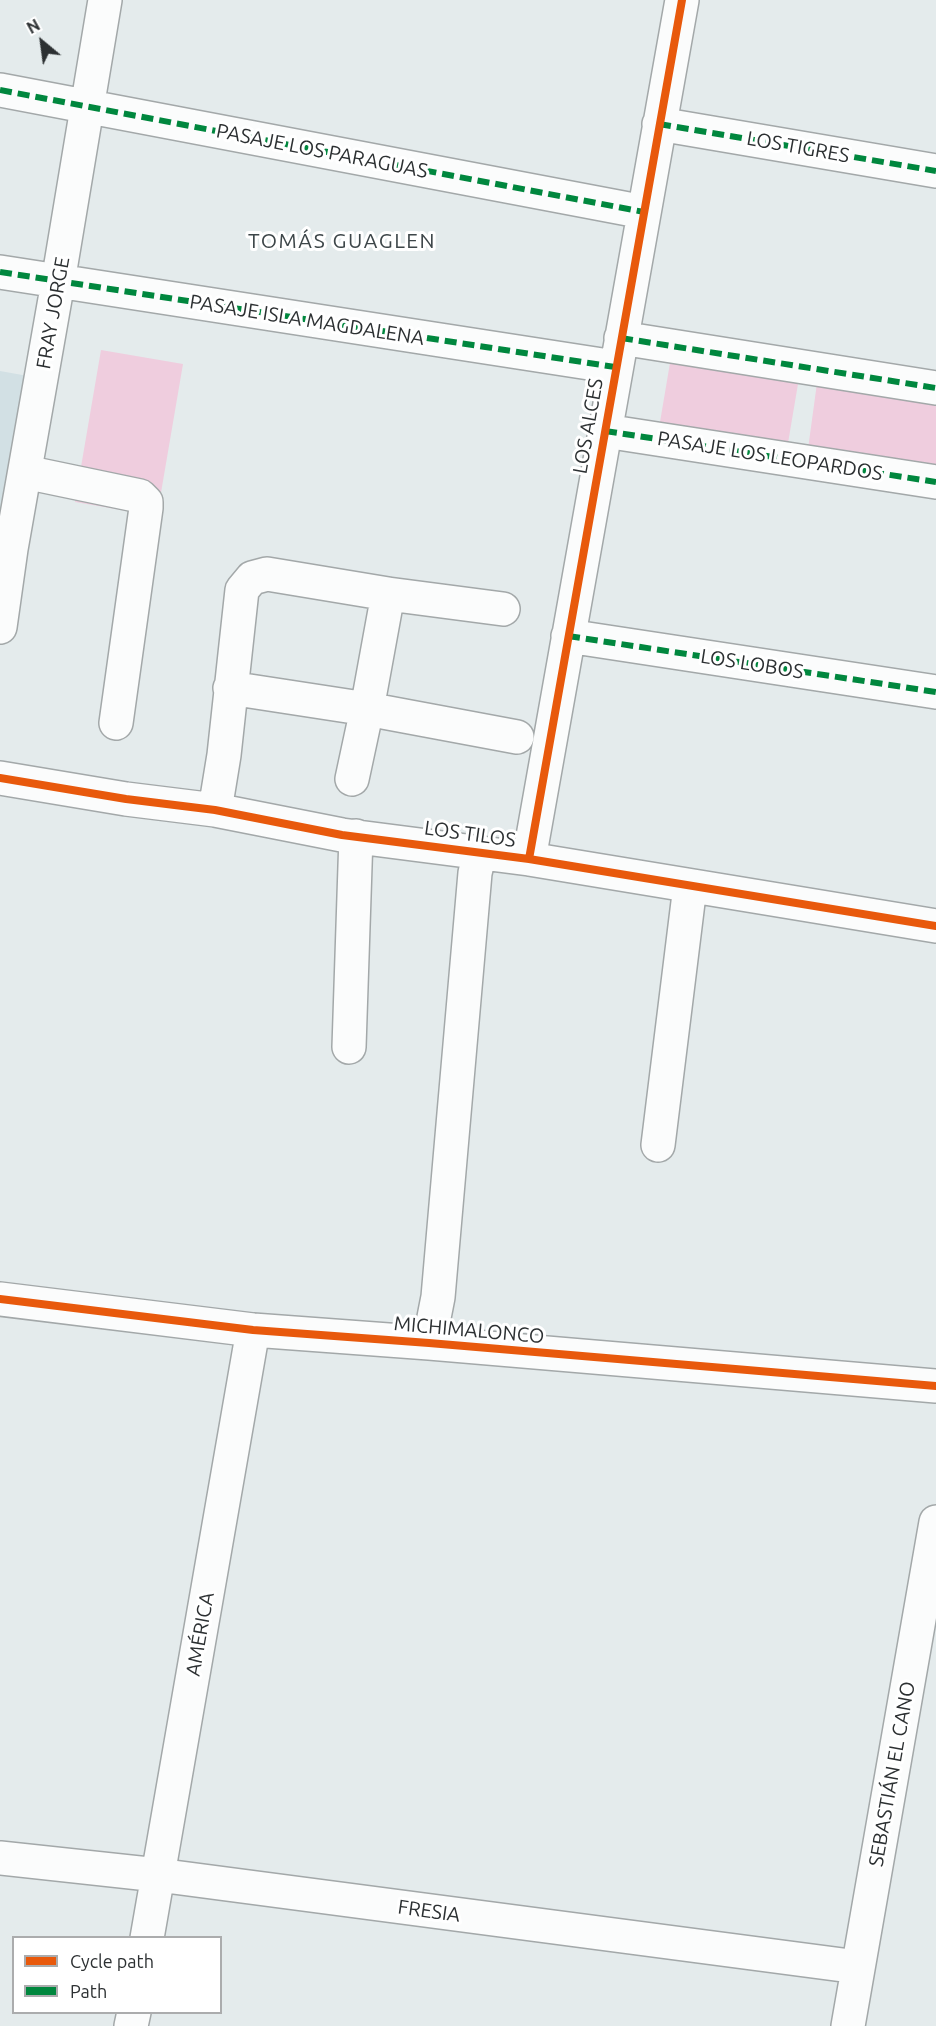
<!DOCTYPE html>
<meta charset="utf-8">
<style>
body{margin:0}
#map{position:relative;width:936px;height:2026px;overflow:hidden;background:#e4ebec;font-family:Ubuntu,sans-serif}
canvas{display:block}
.legend{position:absolute;left:12px;top:1936px;width:210px;height:78px;box-sizing:border-box;background:#fff;border:2px solid #abacad;margin:0;padding:8px 10px;list-style:none;font-size:18px;color:#2c3032}
.legend li{display:flex;align-items:center;gap:12px;height:30px}
.legend b{width:30px;border:2px solid #abacad}
.north{position:absolute;left:12px;top:12px;width:60px;height:60px;-webkit-text-stroke:4px #fff;paint-order:stroke;rotate:331deg;font-size:16px;font-weight:700;line-height:24px;text-align:center;color:#2c3032}
.north::after{content:'';display:block;margin:auto;width:21px;height:27px;background:#2c3032;clip-path:polygon(50% 0,100% 100%,50% 72%,0 100%)}
</style>
<div id="map">
<canvas width="936" height="2026"></canvas>
<ul class="legend">
<li><b style="height:8px;background:#e8590c"></b>Cycle path</li>
<li><b style="height:8px;background:#00873e"></b>Path</li>
</ul>
<div class="north">N</div>
</div>
<script>
const g = document.querySelector('canvas').getContext('2d');
g.lineJoin = 'round';
function fill(path, color) { g.fillStyle = color; g.fill(path, 'evenodd'); }
const shape = rows => new Path2D(rows.map(r => 'M' + r).join(''));
function trace(path, color, width, dash) { g.strokeStyle = color; g.lineWidth = width; g.lineCap = dash ? 'butt' : 'round'; g.setLineDash(dash || []); g.stroke(path); }
function write(font, color, halo, rows, align = 'center') {
  g.font = font + ' Ubuntu,sans-serif'; g.lineWidth = 6; g.setLineDash([]); g.textBaseline = 'middle'; g.strokeStyle = halo; g.fillStyle = color; for (const [text, x, y, turn = 0] of rows) {
    g.save(); g.translate(x, y); g.rotate((+turn || 0) * Math.PI / 180); g.textAlign = isNaN(turn) ? turn : align; if (halo) g.strokeText(text, 0, 0); g.fillText(text, 0, 0); g.restore();
  }
}
fill(shape([
 [0,371,28,376,0,541]
]), '#d2e0e4');
fill(shape([
 [101,350,183,364,157,516,75,502],
 [671,357,799,378,787,449,659,428],
 [817,383,936,399,936,466,808,449]
]), '#efcdde');
const minor = shape([
 [0,90,644,212],
 [659,124,936,171],
 [0,272,615,367],
 [621,338,936,388],
 [605,431,936,482],
 [25,472,140,496,146,502,146,508,116,723],
 [0,627,11,549,58,282,105,0],
 [568,636,936,692],
 [230,688,367,709,517,737],
 [0,778,126,799,215,810,342,835,529,859,936,926],
 [352,779,367,709,388,594],
 [215,810,224,755,242,590,252,578,267,574,388,594,503,609],
 [529,859,682,0],
 [349,1047,356,836],
 [658,1145,690,886],
 [0,1299,253,1330,429,1343,936,1386],
 [429,1343,438,1297,475,873,480,852],
 [0,1858,158,1875,858,1967],
 [147,1938,253,1330],
 [131,2026,134,2012],
 [848,2026,936,1522]
]);
trace(minor, '#a3a8a9', 36);
trace(minor, '#fbfcfc', 33);
trace(shape([
 [0,90,644,212],
 [659,124,936,171],
 [0,272,615,367],
 [621,338,936,388],
 [605,431,936,482],
 [568,636,936,692]
]), '#00873e', 6, [12, 6]);
trace(shape([
 [0,778,126,799,215,810,342,835,529,859,936,926],
 [529,859,682,0],
 [0,1299,253,1330,429,1343,936,1386]
]), '#e8590c', 8);
write('20px', '#2c3032', '#fff', [
 ["LOS TIGRES",798,147,10],
 ["PASAJE LOS PARAGUAS",322,151,11],
 ["FRAY JORGE",53,313,-80],
 ["PASAJE ISLA MAGDALENA",307,320,9],
 ["LOS ALCES",588,426,-80],
 ["PASAJE LOS LEOPARDOS",770,456,9],
 ["LOS LOBOS",752,664,9],
 ["LOS TILOS",470,834,8],
 ["MICHIMALONCO",469,1330,5],
 ["AMÉRICA",200,1634,-80],
 ["SEBASTIÁN EL CANO",892,1774,-80],
 ["FRESIA",429,1911,8]
]);
g.letterSpacing = '1.5px';
write('21px', '#3d4649', '#fff', [
 ["TOMÁS GUAGLEN",342,241]
]);
g.letterSpacing = '0px';
</script>
